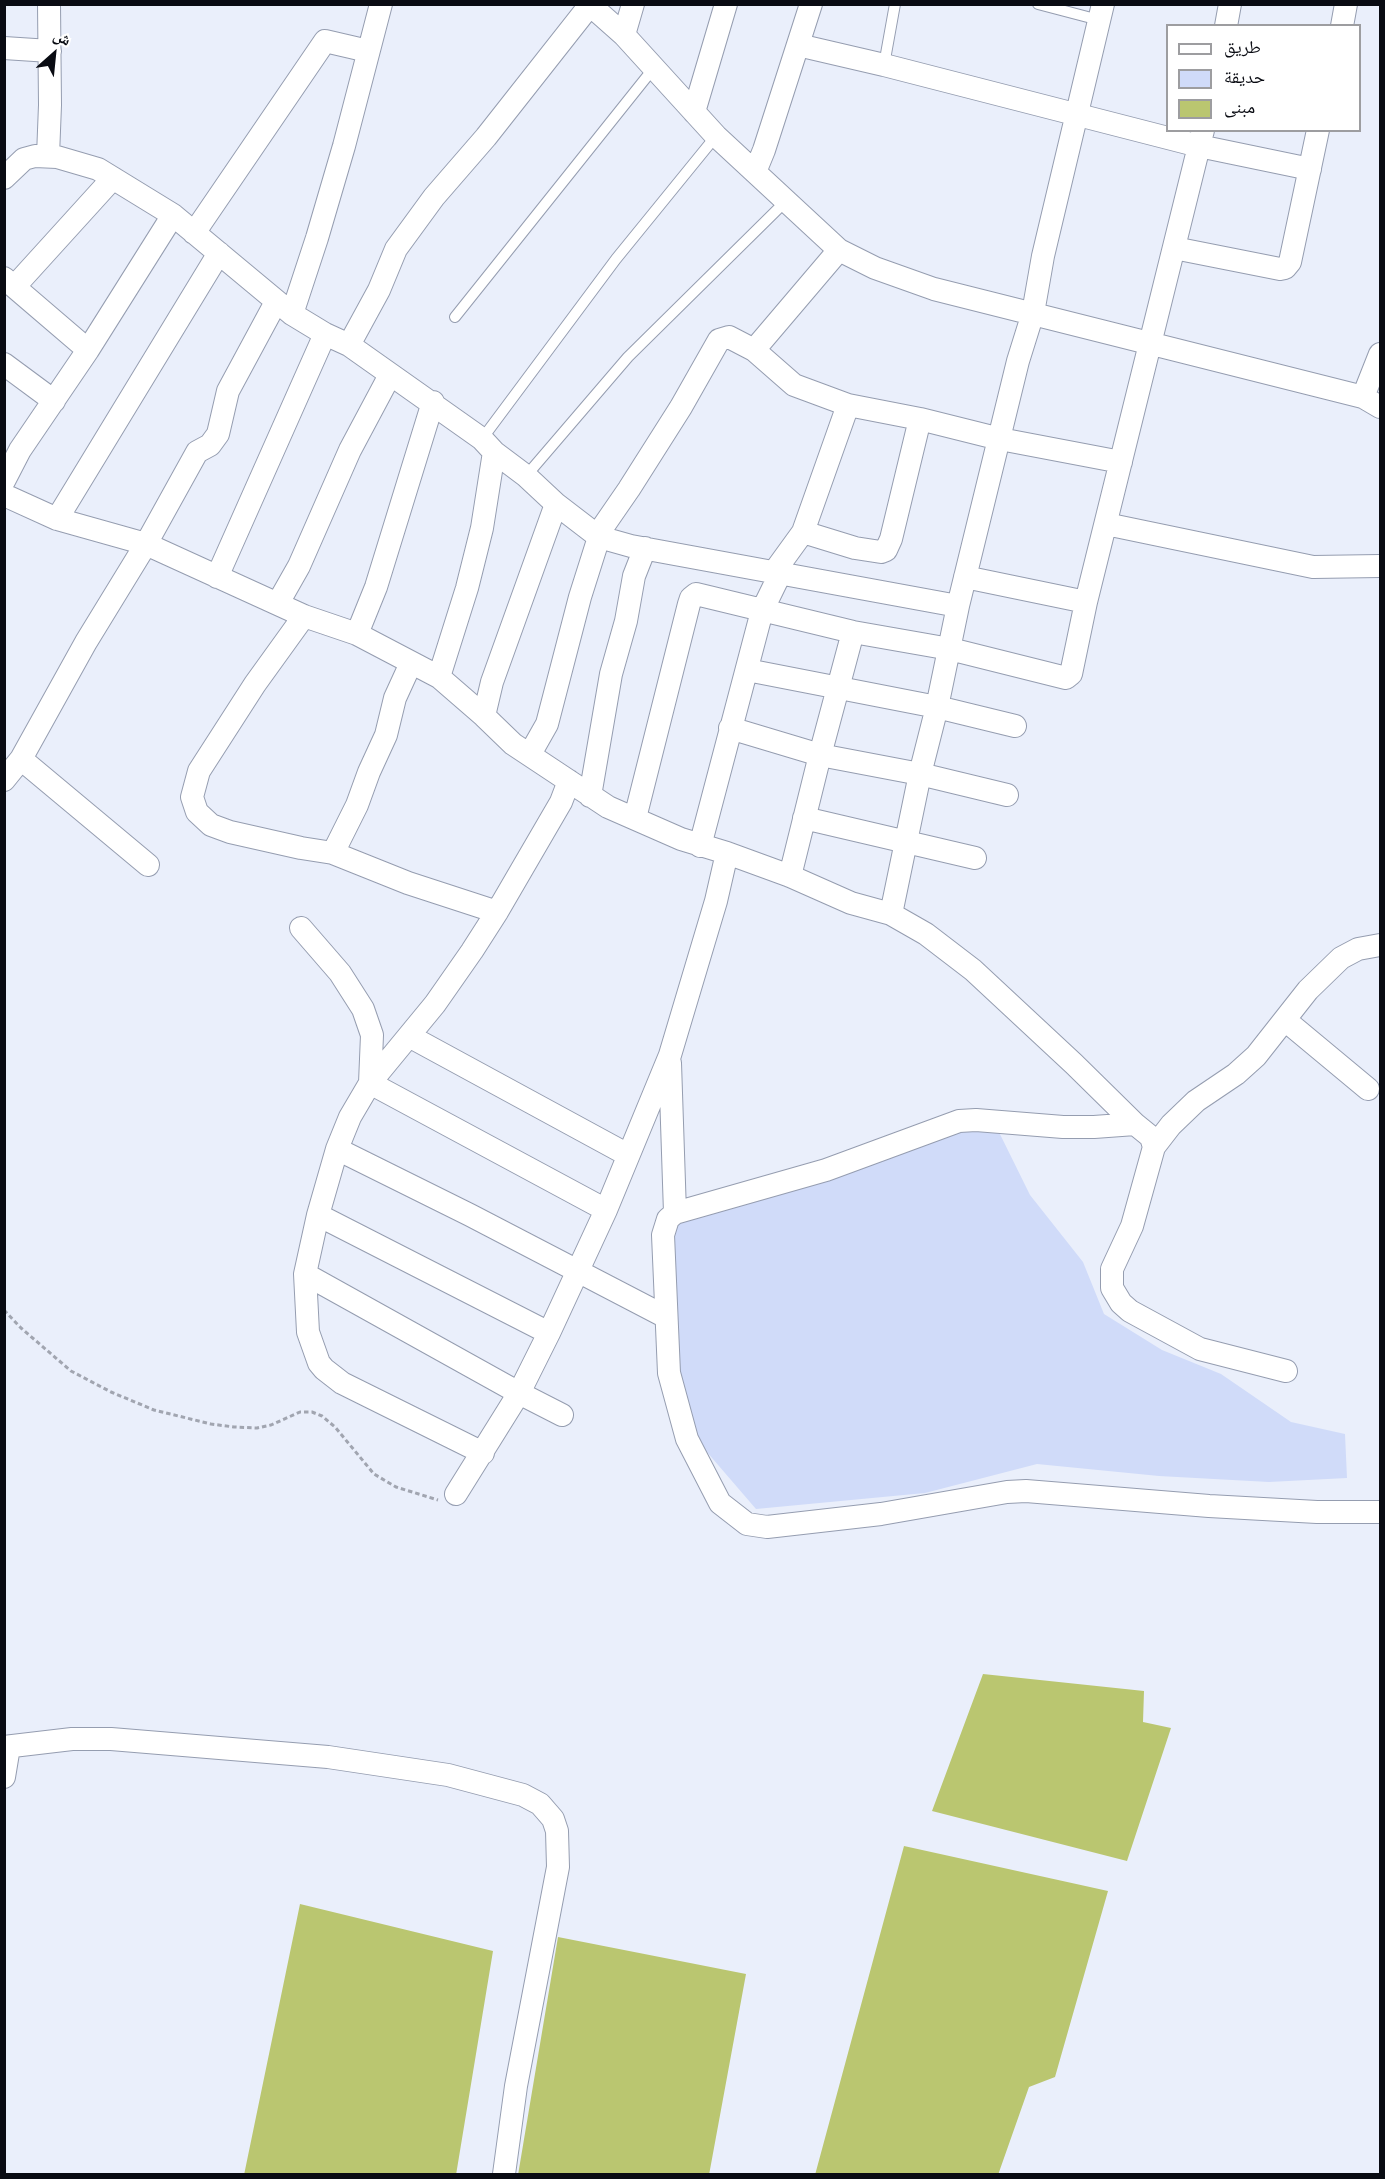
<!DOCTYPE html>
<meta charset="utf-8">
<style>
body{margin:0}
#map{position:relative;width:1385px;height:2179px;overflow:hidden;background:#eaeffb;font-family:Roboto,"Noto Naskh Arabic",sans-serif}
canvas{display:block}
.frame{position:absolute;inset:0;border:6px solid #090b12;pointer-events:none}
.legend{position:absolute;left:1166px;top:24px;width:195px;height:108px;box-sizing:border-box;background:#fff;border:2px solid #9d9da0;margin:0;padding:8px 10px;list-style:none;font-size:18px;color:#090b12}
.legend li{display:flex;align-items:center;gap:12px;height:30px}
.legend b{width:30px;border:2px solid #9d9da0}
.north{position:absolute;left:24px;top:24px;width:60px;height:60px;-webkit-text-stroke:4px #fff;paint-order:stroke;rotate:27deg;font-size:16px;font-weight:700;line-height:24px;text-align:center;color:#090b12}
.north::after{content:'';display:block;margin:auto;width:21px;height:27px;background:#090b12;clip-path:polygon(50% 0,100% 100%,50% 72%,0 100%)}
</style>
<div id="map">
<canvas width="1385" height="2179"></canvas>
<div class="frame"></div>
<ul class="legend">
<li><b style="height:8px;background:#fff"></b>طريق</li>
<li><b style="height:16px;background:#d0dbf9"></b>حديقة</li>
<li><b style="height:16px;background:#bac670"></b>مبنى</li>
</ul>
<div class="north">ش</div>
</div>
<script>
const g = document.querySelector('canvas').getContext('2d');
g.lineJoin = 'round';
function fill(path, color) { g.fillStyle = color; g.fill(path, 'evenodd'); }
const shape = rows => new Path2D(rows.map(r => 'M' + r).join(''));
function trace(path, color, width, dash) { g.strokeStyle = color; g.lineWidth = width; g.lineCap = dash ? 'butt' : 'round'; g.setLineDash(dash || []); g.stroke(path); }
fill(shape([
 [994,1122,1030,1195,1083,1262,1104,1314,1162,1350,1221,1374,1291,1422,1345,1434,1347,1478,1269,1482,1159,1476,1037,1464,925,1493,756,1509,700,1444,676,1390,672,1222]
]), '#d0dbf9');
fill(shape([
 [983,1674,1144,1691,1143,1722,1171,1728,1127,1861,932,1811],
 [904,1846,1108,1891,1055,2077,1029,2087,998,2175,815,2175],
 [300,1904,493,1951,456,2175,244,2175],
 [558,1937,746,1974,709,2175,518,2175]
]), '#bac670');
const lane = shape([
 [1038,4,1099,20],
 [884,65,895,4],
 [455,317,653,69],
 [482,439,616,259,716,136],
 [526,476,628,357,785,202]
]);
const street = shape([
 [589,4,624,35,716,136,839,250,875,268,934,289,1363,397],
 [1226,26,1230,4],
 [1342,26,1346,4],
 [624,35,633,4],
 [798,45,884,65,1199,146,1310,169],
 [4,48,50,51],
 [694,112,726,4],
 [48,156,50,105,49,4],
 [755,172,764,150,811,4],
 [4,178,24,159,35,156,57,157,98,169,173,215],
 [194,233,325,41,368,51],
 [1174,248,1280,269,1285,268,1290,262,1318,130],
 [4,278,88,350],
 [15,286,113,178],
 [292,314,317,238,344,146,381,4],
 [349,345,379,290,396,249,434,197,486,137,590,5],
 [754,350,794,385,848,405],
 [1380,354,1363,397,1380,407],
 [4,364,54,401],
 [4,481,20,450,88,350,173,215,292,314,325,334,349,345,482,439,494,452,526,476,556,504,599,537,631,546,958,606],
 [4,495,57,519,146,544,304,616,357,634,439,677,484,716,513,744,608,807,681,839,727,853,790,876,851,903,891,914,926,934,973,970,1074,1064,1135,1124,1151,1137,1154,1147],
 [57,519,219,253],
 [1106,524,1313,567,1380,566],
 [803,532,855,548,881,552,886,550,891,539,920,419],
 [598,534,629,489,681,407,719,340,729,337,754,350,839,250],
 [774,572,803,532,848,405,920,419,1000,439,1121,462],
 [217,577,325,334],
 [965,577,1086,602],
 [278,603,299,566,350,450,390,375],
 [304,616,255,684,199,771,192,797,197,812,211,825,230,832,301,848,333,853,408,883,497,912],
 [357,634,376,587,433,402],
 [747,670,937,707,1015,726],
 [439,677,467,588,482,528,494,452],
 [484,716,492,682,556,504],
 [730,728,820,755,920,774,1007,795],
 [530,754,547,724,580,597,599,537],
 [21,759,148,865],
 [4,780,21,759,86,642,146,544,197,452,210,445,218,434,228,391,276,302],
 [590,796,611,674,626,621,634,576,645,548],
 [635,818,689,604,691,598,696,594,853,632,950,649,1066,678,1071,674,1086,602,1203,130],
 [804,818,975,858],
 [700,846,762,611,780,574],
 [333,853,357,805,369,772,386,735,395,698,411,663],
 [790,876,820,755,853,632],
 [891,914,920,774,937,707,958,606,1018,361,1033,313,1043,256,1103,4],
 [301,928,340,973,363,1009,372,1035,370,1083,606,1210],
 [1285,1020,1368,1089],
 [409,1036,628,1155],
 [670,1063,675,1213],
 [1135,1124,1094,1127,1063,1127,976,1120,959,1121,826,1170,675,1213,668,1219,663,1235,669,1373,687,1439,720,1503,747,1524,767,1527,881,1514,1007,1492,1026,1491,1209,1506,1317,1512,1380,1512],
 [337,1149,470,1215,666,1317],
 [318,1215,549,1333],
 [305,1274,519,1393,562,1415],
 [1286,1371,1200,1349,1130,1311,1121,1303,1112,1288,1112,1269,1132,1226,1154,1147,1171,1125,1196,1101,1236,1074,1256,1056,1308,990,1341,958,1358,949,1380,945],
 [483,1453,342,1383,324,1369,319,1363,308,1332,305,1274,318,1215,337,1149,350,1117,370,1083,435,1004,472,951,497,912,561,802,569,781],
 [456,1494,519,1393,549,1333,606,1210,670,1055,716,901,727,853],
 [4,1747,72,1739,111,1739,328,1757,448,1775,523,1795,540,1804,553,1819,557,1831,558,1867,516,2086,504,2174],
 [4,1777,9,1747]
]);
trace(lane, '#959db0', 12);
trace(street, '#959db0', 24);
trace(shape([
 [4,1310,21,1328,71,1371,111,1392,154,1410,211,1424,234,1427,257,1428,271,1425,300,1412,312,1412,322,1416,335,1427,374,1474,396,1487,438,1500]
]), '#a1a5b0', 3, [4.5, 3]);
trace(lane, '#fff', 10);
trace(street, '#fff', 22);
</script>
